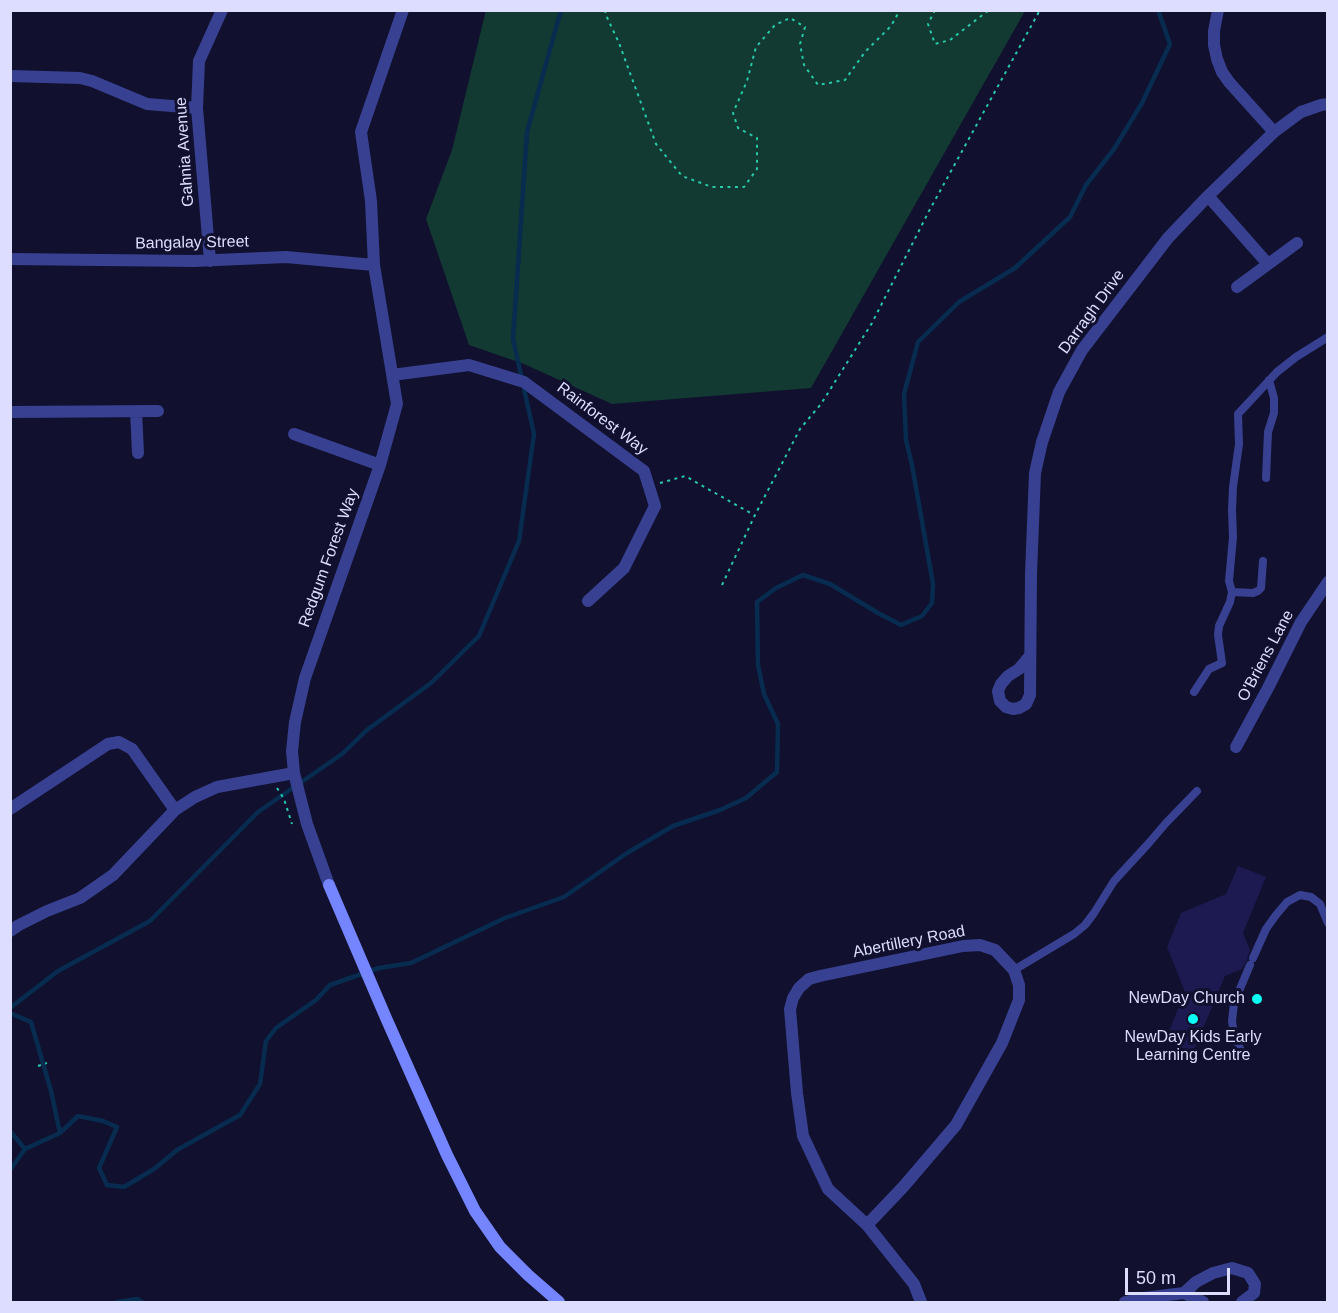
<!DOCTYPE html>
<style>
body{margin:0}
#map{position:relative;width:1338px;height:1313px;overflow:hidden;background:#11102e;font-family:Arial,sans-serif}
canvas{display:block}
.frame{position:absolute;inset:0;border:12px solid #dddeff;pointer-events:none}
.scale{position:absolute;left:1125px;top:1268px;width:105px;height:27px;box-sizing:border-box;border:3px solid #dddeff;border-top:0;padding-left:8px;font-size:18px;line-height:21px;white-space:nowrap;color:#dddeff;-webkit-text-stroke:4px #11102e;paint-order:stroke}
</style>
<div id="map">
<canvas width="1338" height="1313"></canvas>
<div class="frame"></div>
<div class="scale">50 m</div>
</div>
<script>
const g = document.querySelector('canvas').getContext('2d');
g.lineJoin = 'round';
function fill(path, color) { g.fillStyle = color; g.fill(path, 'evenodd'); }
const shape = rows => new Path2D(rows.map(r => 'M' + r).join(''));
function trace(path, color, width, dash) { g.strokeStyle = color; g.lineWidth = width; g.lineCap = dash ? 'butt' : 'round'; g.setLineDash(dash || []); g.stroke(path); }
function write(font, color, halo, rows, align = 'center') {
  g.font = font + ' Arial,sans-serif'; g.lineWidth = 6; g.setLineDash([]); g.textBaseline = 'middle'; g.strokeStyle = halo; g.fillStyle = color; for (const [text, x, y, turn = 0] of rows) {
    g.save(); g.translate(x, y); g.rotate((+turn || 0) * Math.PI / 180); g.textAlign = isNaN(turn) ? turn : align; if (halo) g.strokeText(text, 0, 0); g.fillText(text, 0, 0); g.restore();
  }
}
fill(shape([
 [486,10,1025,10,1025,11,811,388,612,404,524,364,469,345,426,219,452,150]
]), '#123932');
trace(shape([
 [10,1008,58,971,150,921,258,812,342,754,367,730,431,683,479,636,519,541,534,434,513,339,527,132,561,10],
 [10,1013,31,1022,51,1091,60,1133],
 [10,1131,25,1149,10,1170],
 [25,1149,60,1133,78,1116,103,1121,117,1127,99,1168,107,1185,124,1187,154,1169,177,1150,240,1115,260,1084,266,1041,276,1028,316,1000,330,985,379,968,411,963,505,918,564,897,627,853,673,826,720,810,746,798,777,772,778,724,764,694,758,665,757,602,776,588,803,575,830,584,878,613,901,625,922,616,932,603,933,584,912,465,906,440,904,394,918,342,959,302,1015,268,1070,217,1086,185,1114,149,1142,103,1170,44,1158,10],
 [117,1302,137,1299,142,1302]
]), '#072c50', 4.5);
fill(shape([
 [1238,866,1266,877,1243,933,1250,950,1247,960,1242,969,1225,976,1193,1052,1165,1041,1185,992,1167,947,1181,913,1226,894]
]), '#1d1a51');
trace(shape([
 [606,10,605,13,619,43,656,144,682,176,712,187,744,187,757,169,757,138,738,128,733,113,747,81,756,47,775,25,790,18,805,27,800,44,804,65,818,85,845,80,865,52,891,26,900,10],
 [935,10,928,24,935,44,950,40,989,10],
 [660,483,685,476,754,515],
 [722,585,755,515,800,429,821,404,872,323,929,211,1040,10],
 [277,788,284,799,292,824],
 [38,1066,47,1063]
]), '#27c9a7', 2, [3, 4.5]);
trace(shape([
 [1266,478,1268,432,1274,413,1274,398,1269,380],
 [1232,592,1253,593,1258,591,1261,588,1263,561],
 [1194,692,1209,669,1222,663,1218,635,1219,626,1230,602,1232,592,1229,581,1233,537,1232,510,1233,487,1239,444,1238,414,1277,372,1296,357,1328,337],
 [1253,958,1266,929,1276,915,1287,902,1300,895,1311,897,1320,904,1328,923],
 [1014,970,1074,934,1085,925,1094,913,1114,881,1148,844,1166,823,1197,791],
 [1241,1051,1234,1034,1232,1021,1234,1003,1250,965]
]), '#384191', 8);
trace(shape([
 [1218,10,1214,31,1214,45,1217,59,1222,72,1229,82,1274,132],
 [10,76,80,78,92,81,147,104,197,108],
 [1208,196,1268,264],
 [10,259,194,261,286,257,374,265],
 [210,261,197,108,199,61,222,10],
 [1237,287,1297,243],
 [392,375,469,365,524,382,644,471,655,506,624,568,588,601],
 [136,411,138,453],
 [10,412,158,411],
 [294,434,380,465],
 [1030,656,1019,669,1008,676,1001,684,998,691,1000,701,1006,707,1013,709,1019,708,1026,704,1030,695,1031,574,1035,473,1042,442,1059,392,1082,350,1168,238,1208,196,1274,132,1301,112,1321,105,1328,104],
 [1236,747,1268,688,1301,622,1328,582],
 [10,809,108,744,119,742,132,749,175,810],
 [329,885,307,824,294,773,292,751,295,722,305,678,380,465,397,404,374,265,371,201,361,132,403,10],
 [10,931,19,925,47,911,80,898,113,875,175,810,195,797,217,787,294,773],
 [867,1225,904,1186,956,1125,1002,1043,1019,1000,1019,985,1014,970,995,950,980,945,963,946,820,976,809,979,799,988,793,998,790,1009,797,1093,803,1136,828,1189,867,1225,914,1284,921,1302],
 [1184,1293,1196,1282,1213,1273,1232,1268,1248,1273,1255,1284,1254,1293,1242,1302],
 [1125,1302,1144,1298,1184,1293,1203,1302]
]), '#384191', 12);
trace(shape([
 [329,885,386,1018,447,1155,475,1211,500,1247,528,1275,559,1302]
]), '#7485ff', 12);
for (const [x, y, r, color] of [
 [1257,999,6,"#09fff4"],
 [1193,1019,6,"#09fff4"]
]) { const dot = new Path2D(); dot.arc(x, y, r, 0, 2 * Math.PI); g.fillStyle = color; g.fill(dot); trace(dot, '#11102e', 2); }
write('16px', '#dddeff', '#11102e', [
 ["Gahnia Avenue",185,152,-94],
 ["Bangalay Street",192,243,-1],
 ["Darragh Drive",1092,312,-54],
 ["Rainforest Way",602,419,37],
 ["Redgum Forest Way",329,558,-70],
 ["O'Briens Lane",1266,656,-62],
 ["Abertillery Road",909,942,-11]
]);
write('16px', '#dddeff', '#11102e', [
 ["NewDay Church",1245,999],
 ["NewDay Kids Early",1193,1038,"center"],
 ["Learning Centre",1193,1056,"center"]
], 'right');
</script>
